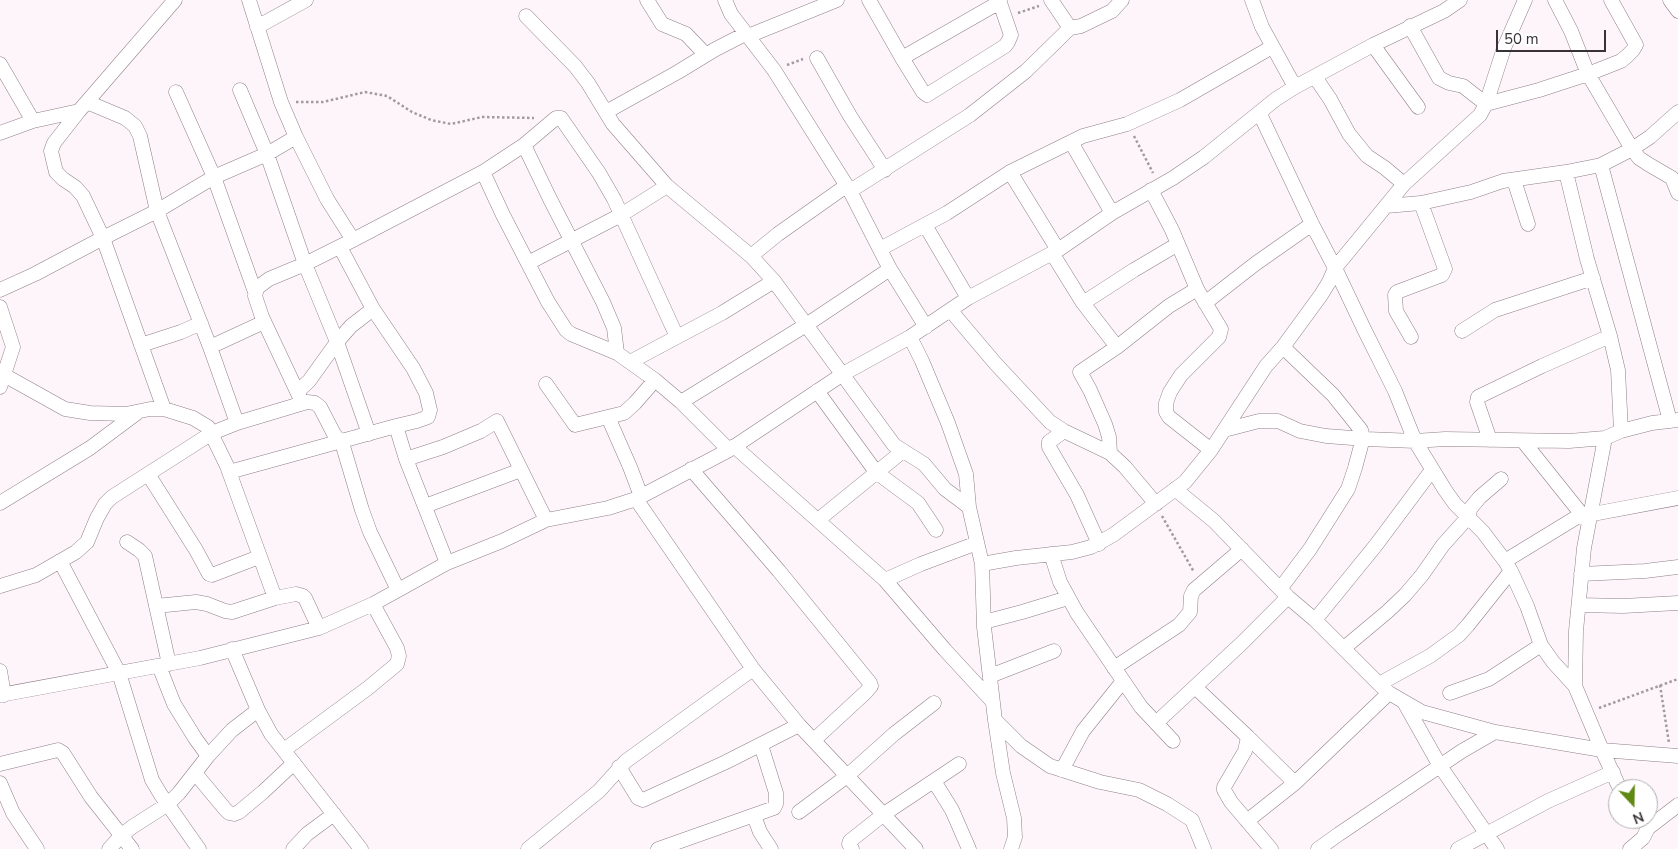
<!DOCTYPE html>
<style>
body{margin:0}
#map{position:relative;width:1678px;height:849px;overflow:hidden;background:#fdf5fa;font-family:"Nunito Sans",sans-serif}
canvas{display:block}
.north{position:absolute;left:1608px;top:779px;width:50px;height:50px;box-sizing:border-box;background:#fff;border:1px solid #afadae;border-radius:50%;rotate:159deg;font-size:14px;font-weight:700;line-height:20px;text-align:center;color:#383135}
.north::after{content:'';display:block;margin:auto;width:18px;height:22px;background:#608914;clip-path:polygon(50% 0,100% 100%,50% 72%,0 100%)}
.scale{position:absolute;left:1496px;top:30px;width:110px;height:22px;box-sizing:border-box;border:2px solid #383135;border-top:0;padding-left:6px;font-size:15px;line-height:18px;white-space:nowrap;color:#383135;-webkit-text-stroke:4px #fff;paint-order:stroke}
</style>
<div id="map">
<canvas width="1678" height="849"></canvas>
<div class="north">N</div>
<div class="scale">50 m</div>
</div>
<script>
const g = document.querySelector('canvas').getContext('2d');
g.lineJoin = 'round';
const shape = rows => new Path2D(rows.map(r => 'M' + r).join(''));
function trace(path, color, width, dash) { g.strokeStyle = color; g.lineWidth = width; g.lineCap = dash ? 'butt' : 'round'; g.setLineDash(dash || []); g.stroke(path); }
const minor = shape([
 [249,0,281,102,296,137,327,199,353,240],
 [647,0,662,24,686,34,706,55],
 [725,0,731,14,774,70,850,191,890,269,926,327],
 [869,0,902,58,923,92,927,95,1005,46,1008,42,1011,35,999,0],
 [1051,0,1070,28],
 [1252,0,1262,27,1295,87],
 [1555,0,1571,31,1588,74,1632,149,1639,158,1648,164,1672,178,1678,193],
 [1670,0,1678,11],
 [526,16,575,66,588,83,613,124,667,186,751,256,774,281,894,445,924,464,945,489,969,507],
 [1410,26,1439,78,1449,83,1463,86,1486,104,1539,90,1588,74,1621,61,1627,56,1633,50,1636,45,1611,0],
 [257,27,306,0],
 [748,36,837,0],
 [1373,45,1418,107],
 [817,58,850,116,885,170],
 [902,58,1000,2],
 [0,64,33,121,79,111],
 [1315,77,1330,99,1349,134,1362,150,1367,156,1385,168,1404,184],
 [240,90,267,154,305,264,337,342,369,434],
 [176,92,214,177,255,292],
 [87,102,125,118,135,126,140,136,157,211,210,347,237,423],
 [606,112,678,72,714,50,745,34],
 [1260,114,1312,224,1335,268,1364,329,1395,391,1415,441,1445,490,1455,504,1483,532,1505,561,1511,571,1527,606,1541,645,1553,662,1575,686],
 [0,133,33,121],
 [1071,142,1112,213],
 [524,145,550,199,603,302,614,328,617,353],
 [1601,165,1670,421],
 [483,172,524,145,556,118,561,118,599,173,614,199,677,337],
 [1010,172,1058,250],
 [1566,172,1587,259,1610,336,1618,370,1621,431],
 [1514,180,1528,224],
 [1151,190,1172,230,1197,289,1221,329,1219,337,1181,375,1170,392,1166,403,1166,412,1169,417,1211,450],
 [850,191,970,115,1026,71,1070,28,1081,26,1112,11,1122,0],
 [1386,206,1421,203,1471,192,1503,181,1566,172,1601,165,1632,149,1650,137,1678,112],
 [925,225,968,298],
 [340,247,373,309,413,368,426,393,430,410,428,417,417,421,396,426],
 [880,249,947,213,1010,172,1083,136,1127,124,1180,100,1272,47],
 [1052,253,1083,303,1117,347],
 [751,256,778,234,846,186],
 [528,263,621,215,667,186],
 [0,290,35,274,103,238,157,211,214,177,267,154,296,137],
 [1083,303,1134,270,1178,244],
 [1205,303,1255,264,1312,224],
 [0,307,13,347,0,387],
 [951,311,995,363,1050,422,1064,431,1110,453,1125,467,1156,504],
 [1462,331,1495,310,1593,278],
 [910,337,922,361,948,423,966,474,969,507,982,564,984,627,995,720,1003,773,1014,818,1015,837,1011,849],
 [1411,337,1396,311,1395,295,1397,292,1442,275,1445,269,1421,203],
 [141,345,181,332,201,323],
 [210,347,264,322],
 [630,362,722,313,774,281],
 [4,375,65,409,90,413,126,414,150,409,164,409,193,418,208,427,227,466,275,598],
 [546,384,575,425,624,413,635,403,655,380],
 [298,391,309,381,337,342,351,326,373,309],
 [817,391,876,472,918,503,936,530],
 [302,402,262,317,255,296,257,288,269,279,305,264,353,240,483,172,503,215,548,302,566,330,571,334,617,353,655,380,681,402,729,450],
 [681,402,806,325,890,269],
 [164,409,103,238,83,196,75,187,63,179,56,172,51,151,54,143,79,111,175,0],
 [608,417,630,467,641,496],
 [1224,430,1259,421,1278,421,1300,431,1326,436,1366,439,1415,441,1445,439,1569,441,1605,438,1621,431,1652,423,1678,420],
 [1064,431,1049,442,1049,447,1077,495,1099,544],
 [1605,438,1584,548,1576,631,1575,686,1602,750,1620,789],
 [1490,440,1477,402,1478,397,1542,366,1610,336],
 [1523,441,1583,516],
 [734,446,885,580,945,650,993,702],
 [1110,453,1109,437,1105,424,1090,390,1080,372,1117,347,1169,306,1197,289],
 [406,459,443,447,481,431,497,421,546,520],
 [691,469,779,571,870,683,871,686,866,692,814,740],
 [229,472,396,426,406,459,447,563],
 [148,474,196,550,209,574,212,575,259,557],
 [1175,489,1214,521,1288,597,1315,620,1379,684,1389,693,1422,712,1495,732,1602,750,1678,756],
 [636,499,753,669,799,725,916,849],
 [0,503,90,448,137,413],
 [425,506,521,470],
 [818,520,903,451],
 [127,542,139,550,145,556,169,664],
 [1051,554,1060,582,1077,613,1141,707,1173,741],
 [60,561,119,673,152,780,161,795,199,849],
 [1505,561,1577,517,1678,498],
 [982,564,1016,558,1072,552,1091,547,1113,535,1185,482,1211,450,1266,366,1283,347,1321,295,1329,282,1335,268,1404,184,1480,115,1486,104,1504,48,1525,0],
 [1581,574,1645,571,1678,567],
 [885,580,921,564,977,543],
 [0,586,36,575,76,552,87,542,97,518,105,504,112,497,212,433,237,423,307,402,315,403,320,407,334,434,343,446,362,510,370,532,398,590],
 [1280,589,1310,549,1348,489,1355,468,1363,438,1361,430,1333,395,1283,347],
 [1579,605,1623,606,1678,603],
 [156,606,196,602,207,604,225,611,232,612,275,598,296,594,303,596,305,598,319,628],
 [1315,620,1376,545,1432,470],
 [984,622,1022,612,1068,598],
 [1344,648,1387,612,1405,595,1422,575,1443,545,1469,516,1470,509,1480,497,1501,479],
 [232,649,258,710,271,734,361,849],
 [159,666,174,704,195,738,208,756],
 [1114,668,1179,625,1190,612,1191,596,1194,590,1242,549],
 [0,671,4,695],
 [990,676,1054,651],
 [1379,684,1430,656,1459,635,1468,625,1511,571],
 [1195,687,1248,737,1245,751,1224,787,1224,790,1231,802,1271,849],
 [1450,693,1489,679,1541,645],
 [0,695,200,658,319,628,373,604,447,563,502,541,546,520,608,508,636,499,729,450,843,374,910,337,968,298,1058,250,1112,213,1173,178,1204,157,1276,99,1295,87,1373,45,1444,11,1460,0],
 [1404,702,1440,766,1497,849],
 [995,720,1021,746,1050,766,1100,782,1139,790,1167,804,1192,820,1204,849],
 [1156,723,1242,643,1288,597],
 [1248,737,1295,783],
 [284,750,368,688,397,664,399,656,397,648,373,604],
 [0,764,58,750,63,753,91,797,132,849],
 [619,767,638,798,643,800,726,762,799,725],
 [1062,770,1083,731,1123,681],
 [195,773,225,809,229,813,234,814,239,812,263,792,294,763],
 [934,781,952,810,969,849],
 [0,783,13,813,37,849],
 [799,812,847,776,894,734,934,703],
 [754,816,760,832,771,849],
 [1247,821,1295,783,1389,693],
 [109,849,121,836,132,827,168,804,179,793,208,756,232,730,258,710],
 [293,849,307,834,334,814],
 [528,849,599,791,626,761,753,669],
 [658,849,774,808,776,804,776,793,761,745],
 [852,849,849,844,850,841,884,814,959,764],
 [1318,849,1339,834,1462,751,1495,732],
 [1458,849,1548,801,1613,772],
 [1630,849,1643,838,1648,828,1678,805]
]);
trace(minor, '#907f89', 15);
trace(shape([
 [1018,13,1039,6],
 [787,65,803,59],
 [296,102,323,102,365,92,387,96,412,112,431,120,451,124,482,117,534,118],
 [1134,136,1153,173],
 [1162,516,1194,572],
 [1660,685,1669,743],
 [1599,708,1678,679]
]), '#a19a9e', 2.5, [2.5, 2.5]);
trace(minor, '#fff', 14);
</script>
